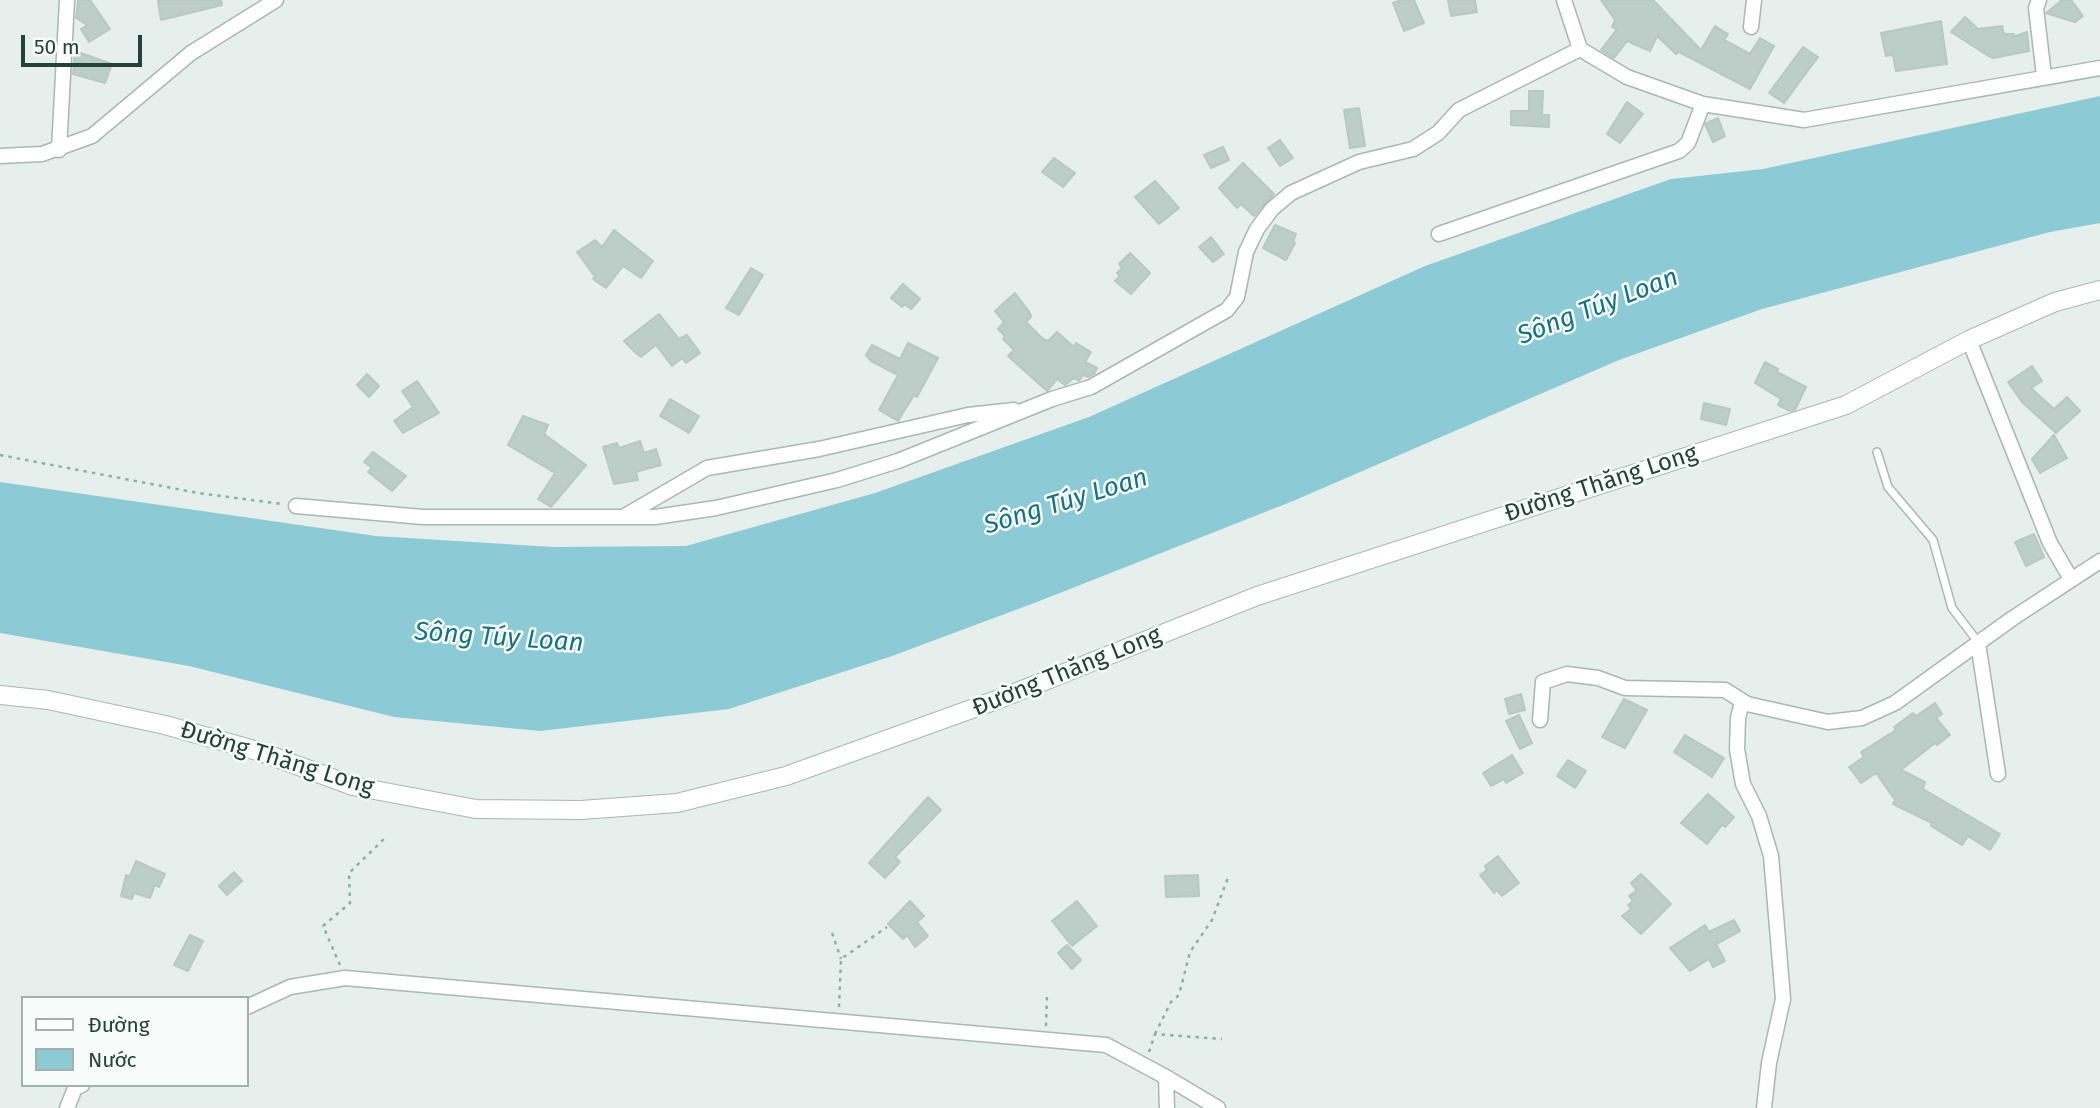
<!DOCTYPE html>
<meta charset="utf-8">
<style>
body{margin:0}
#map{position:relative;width:2100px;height:1108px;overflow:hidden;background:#e6efeb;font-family:"Fira Sans",sans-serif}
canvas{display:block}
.legend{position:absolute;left:21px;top:996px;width:228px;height:91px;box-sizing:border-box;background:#f7fbf9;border:2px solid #a2b1ad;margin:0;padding:9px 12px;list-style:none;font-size:21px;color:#23433a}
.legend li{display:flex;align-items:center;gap:14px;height:35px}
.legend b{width:35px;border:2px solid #a2b1ad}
.scale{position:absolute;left:21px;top:35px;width:121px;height:32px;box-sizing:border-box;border:4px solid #23433a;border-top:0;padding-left:9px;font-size:21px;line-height:24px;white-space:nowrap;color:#23433a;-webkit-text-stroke:5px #f7fbf9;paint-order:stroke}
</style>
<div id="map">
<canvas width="2100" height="1108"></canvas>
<ul class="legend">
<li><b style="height:9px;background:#fff"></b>Đường</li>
<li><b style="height:19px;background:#8ccbd6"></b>Nước</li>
</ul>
<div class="scale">50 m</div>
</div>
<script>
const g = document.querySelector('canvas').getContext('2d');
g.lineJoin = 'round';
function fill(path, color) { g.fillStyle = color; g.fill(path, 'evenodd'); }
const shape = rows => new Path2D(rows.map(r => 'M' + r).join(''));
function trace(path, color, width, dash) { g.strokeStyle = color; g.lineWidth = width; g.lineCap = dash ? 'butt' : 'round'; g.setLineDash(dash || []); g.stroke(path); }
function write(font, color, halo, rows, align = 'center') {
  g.font = font + ' "Fira Sans",sans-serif'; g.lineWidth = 5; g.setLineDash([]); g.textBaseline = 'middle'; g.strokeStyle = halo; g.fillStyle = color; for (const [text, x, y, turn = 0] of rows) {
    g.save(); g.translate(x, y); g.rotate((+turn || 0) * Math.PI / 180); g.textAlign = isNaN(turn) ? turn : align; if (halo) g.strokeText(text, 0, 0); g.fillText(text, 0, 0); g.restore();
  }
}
fill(shape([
 [2100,96,2100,223,2050,232,1762,309,1619,360,1293,501,1037,602,892,656,729,709,540,731,394,717,189,666,0,633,0,482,376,536,553,547,686,546,875,493,1089,417,1425,266,1671,179,1763,169]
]), '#8ccbd6');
const building = shape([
 [78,0,90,0,110,29,89,42,81,29,87,25,76,18,78,0],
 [158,0,221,0,222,5,161,20,158,0],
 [1401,0,1414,0,1424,23,1404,31,1393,3,1401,0],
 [1448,0,1475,0,1477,12,1451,16,1448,0],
 [1601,0,1653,0,1701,50,1715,26,1728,34,1724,40,1750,54,1760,38,1774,46,1750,89,1679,52,1676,54,1657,36,1650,51,1627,41,1614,58,1601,50,1617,29,1612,27,1615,20,1601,0],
 [2062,0,2071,0,2083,16,2075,22,2046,13,2062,0],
 [1965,17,1978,29,2002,26,2004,34,2014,34,2013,37,2027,32,2029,51,1993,58,1987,55,1951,32,1965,17],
 [1941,21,1947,64,1896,71,1893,55,1886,56,1881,33,1941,21],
 [1803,47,1818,57,1784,103,1769,93,1803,47],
 [75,51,112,64,105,83,73,74,75,51],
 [1529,91,1543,91,1542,115,1549,115,1549,127,1511,125,1511,111,1529,111,1529,91],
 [1627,102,1643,114,1620,143,1607,134,1627,102],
 [1359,108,1365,146,1350,148,1344,110,1359,108],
 [1718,118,1725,136,1713,142,1705,124,1718,118],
 [1280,140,1293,158,1280,166,1268,148,1280,140],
 [1223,147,1229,160,1211,168,1204,155,1223,147],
 [1054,158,1075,173,1063,187,1042,172,1054,158],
 [1243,163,1274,194,1254,216,1241,204,1237,208,1219,188,1243,163],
 [1155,181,1179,208,1159,224,1135,197,1155,181],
 [1275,225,1296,234,1293,241,1295,243,1286,260,1263,248,1275,225],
 [614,230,653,261,641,278,623,266,606,288,593,279,595,277,577,252,595,240,602,247,614,230],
 [1211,237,1224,254,1213,262,1199,247,1211,237],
 [1130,253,1150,273,1131,294,1115,281,1120,276,1117,273,1122,268,1119,264,1130,253],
 [751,268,763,275,739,315,726,308,751,268],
 [903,284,920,299,911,309,905,304,902,307,891,298,903,284],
 [1015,293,1030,313,1031,317,1026,322,1043,339,1048,341,1057,332,1074,347,1076,343,1091,352,1085,362,1097,368,1094,374,1088,377,1083,375,1079,381,1074,378,1065,385,1057,379,1047,391,1008,356,1014,350,1003,339,1005,336,998,329,1004,322,995,311,1015,293],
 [659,314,679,339,687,335,700,353,686,363,682,358,672,366,656,345,641,357,636,353,624,341,659,314],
 [908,343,938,358,917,397,914,395,898,421,879,410,898,375,871,361,866,355,872,345,900,359,908,343],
 [1765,362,1778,369,1777,372,1806,387,1795,410,1790,411,1778,405,1781,399,1755,383,1765,362],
 [2032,366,2042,381,2031,388,2054,409,2067,397,2080,411,2056,433,2022,402,2008,382,2032,366],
 [367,374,379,386,369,397,357,385,367,374],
 [417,381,439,413,403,433,394,421,413,407,402,391,417,381],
 [670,399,699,416,689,433,660,416,670,399],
 [1704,403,1730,409,1726,425,1701,419,1704,403],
 [523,416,548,425,544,434,586,465,551,507,538,499,555,473,508,445,523,416],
 [2054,435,2067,458,2040,473,2032,459,2054,435],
 [640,441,644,453,656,449,661,465,636,472,638,480,614,484,603,447,617,443,619,448,640,441],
 [373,452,406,476,392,491,368,472,372,468,364,462,373,452],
 [2034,534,2044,557,2026,566,2015,542,2034,534],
 [1521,694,1525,710,1509,714,1505,699,1521,694],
 [1624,699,1647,710,1625,748,1602,737,1624,699],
 [1935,703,1942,714,1936,718,1950,735,1937,745,1935,743,1901,770,1925,782,1923,789,2000,834,1990,850,1968,836,1962,845,1931,826,1932,823,1893,804,1895,800,1876,773,1861,783,1849,767,1864,757,1861,752,1896,730,1894,727,1913,713,1916,716,1935,703],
 [1519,715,1532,743,1520,749,1506,721,1519,715],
 [1685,735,1724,758,1712,777,1674,752,1685,735],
 [1512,755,1523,773,1506,783,1504,779,1491,786,1483,773,1512,755],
 [1568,760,1586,771,1575,788,1557,776,1568,760],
 [1708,794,1734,817,1725,827,1722,825,1707,844,1681,823,1708,794],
 [928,797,941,810,895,857,900,862,885,878,869,863,928,797],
 [1498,856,1519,883,1502,896,1497,890,1494,893,1480,875,1487,870,1485,866,1498,856],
 [136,861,165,874,159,887,155,885,150,898,134,893,132,899,121,896,126,875,130,876,136,861],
 [234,872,242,881,227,895,219,886,234,872],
 [1641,874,1671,904,1641,934,1622,916,1631,909,1628,905,1633,901,1629,896,1637,890,1631,883,1641,874],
 [1198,875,1199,896,1166,897,1165,876,1198,875],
 [910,901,924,916,917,922,928,936,915,947,907,935,903,939,888,924,910,901],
 [1077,901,1097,926,1072,946,1052,921,1077,901],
 [1734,920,1740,931,1716,944,1725,961,1713,967,1709,959,1690,971,1670,948,1705,925,1709,932,1734,920],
 [190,935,203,941,188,971,174,965,190,935],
 [1067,945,1081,960,1072,969,1058,953,1067,945]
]);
fill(building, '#bdcdc7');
trace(building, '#b7c9c2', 2);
const service = shape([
 [1877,452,1888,487,1933,540,1952,608,1978,642]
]);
const minor = shape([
 [1564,0,1580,49,1627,77,1703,104,1804,120,2100,68],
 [2039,0,2036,8,2044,76],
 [1751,27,1754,0],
 [59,150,67,0],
 [0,156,42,154,92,136,191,53,276,0],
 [1439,234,1679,151,1688,143,1703,104],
 [1969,340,2050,543,2071,579],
 [296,506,423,517,655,517,716,508,837,480,898,461,1052,399,1091,387,1227,310,1237,297,1246,252,1257,229,1272,209,1291,193,1359,162,1413,149,1438,133,1459,110,1580,49],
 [623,517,707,468,819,449,968,415,1014,410],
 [1978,643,1998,774],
 [1742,702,1738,718,1737,749,1743,784,1759,816,1771,856,1783,999,1769,1063,1764,1108],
 [1540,720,1543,682,1567,674,1598,678,1625,688,1725,690,1747,704,1828,722,1862,718,1895,703,2013,618,2100,561],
 [247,1007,290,987,345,978,1106,1045,1166,1077,1167,1108],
 [1166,1077,1218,1108],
 [67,1108,75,1088,82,1085]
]);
const tertiary = shape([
 [0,695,48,700,165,725,261,752,353,786,476,809,581,810,677,803,786,776,1002,698,1257,596,1846,405,1969,340,2055,302,2100,290]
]);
trace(service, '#a8b8b2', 10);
trace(minor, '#a8b8b2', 17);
trace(tertiary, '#a8b8b2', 20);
trace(shape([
 [0,455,198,493,282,504],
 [832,933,841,959],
 [340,965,323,926,350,903,349,873,386,837],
 [839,1007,841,959,887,927],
 [1046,1026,1047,994],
 [1155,1034,1171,1002,1179,995,1190,952,1212,920,1229,875],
 [1149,1052,1155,1034,1222,1039]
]), '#85b4a5', 2.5, [3.5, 5]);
trace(service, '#fff', 7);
trace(minor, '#fff', 14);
trace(tertiary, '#fff', 18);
write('24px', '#23433a', '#f7fbf9', [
 ["Đường Thăng Long",1601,484,-18],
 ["Đường Thăng Long",1067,672,-22],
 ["Đường Thăng Long",277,759,17]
]);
write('italic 26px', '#197283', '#f7fbf9', [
 ["Sông Túy Loan",1598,307,-21],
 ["Sông Túy Loan",1066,502,-17],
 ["Sông Túy Loan",499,638,4]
]);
</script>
